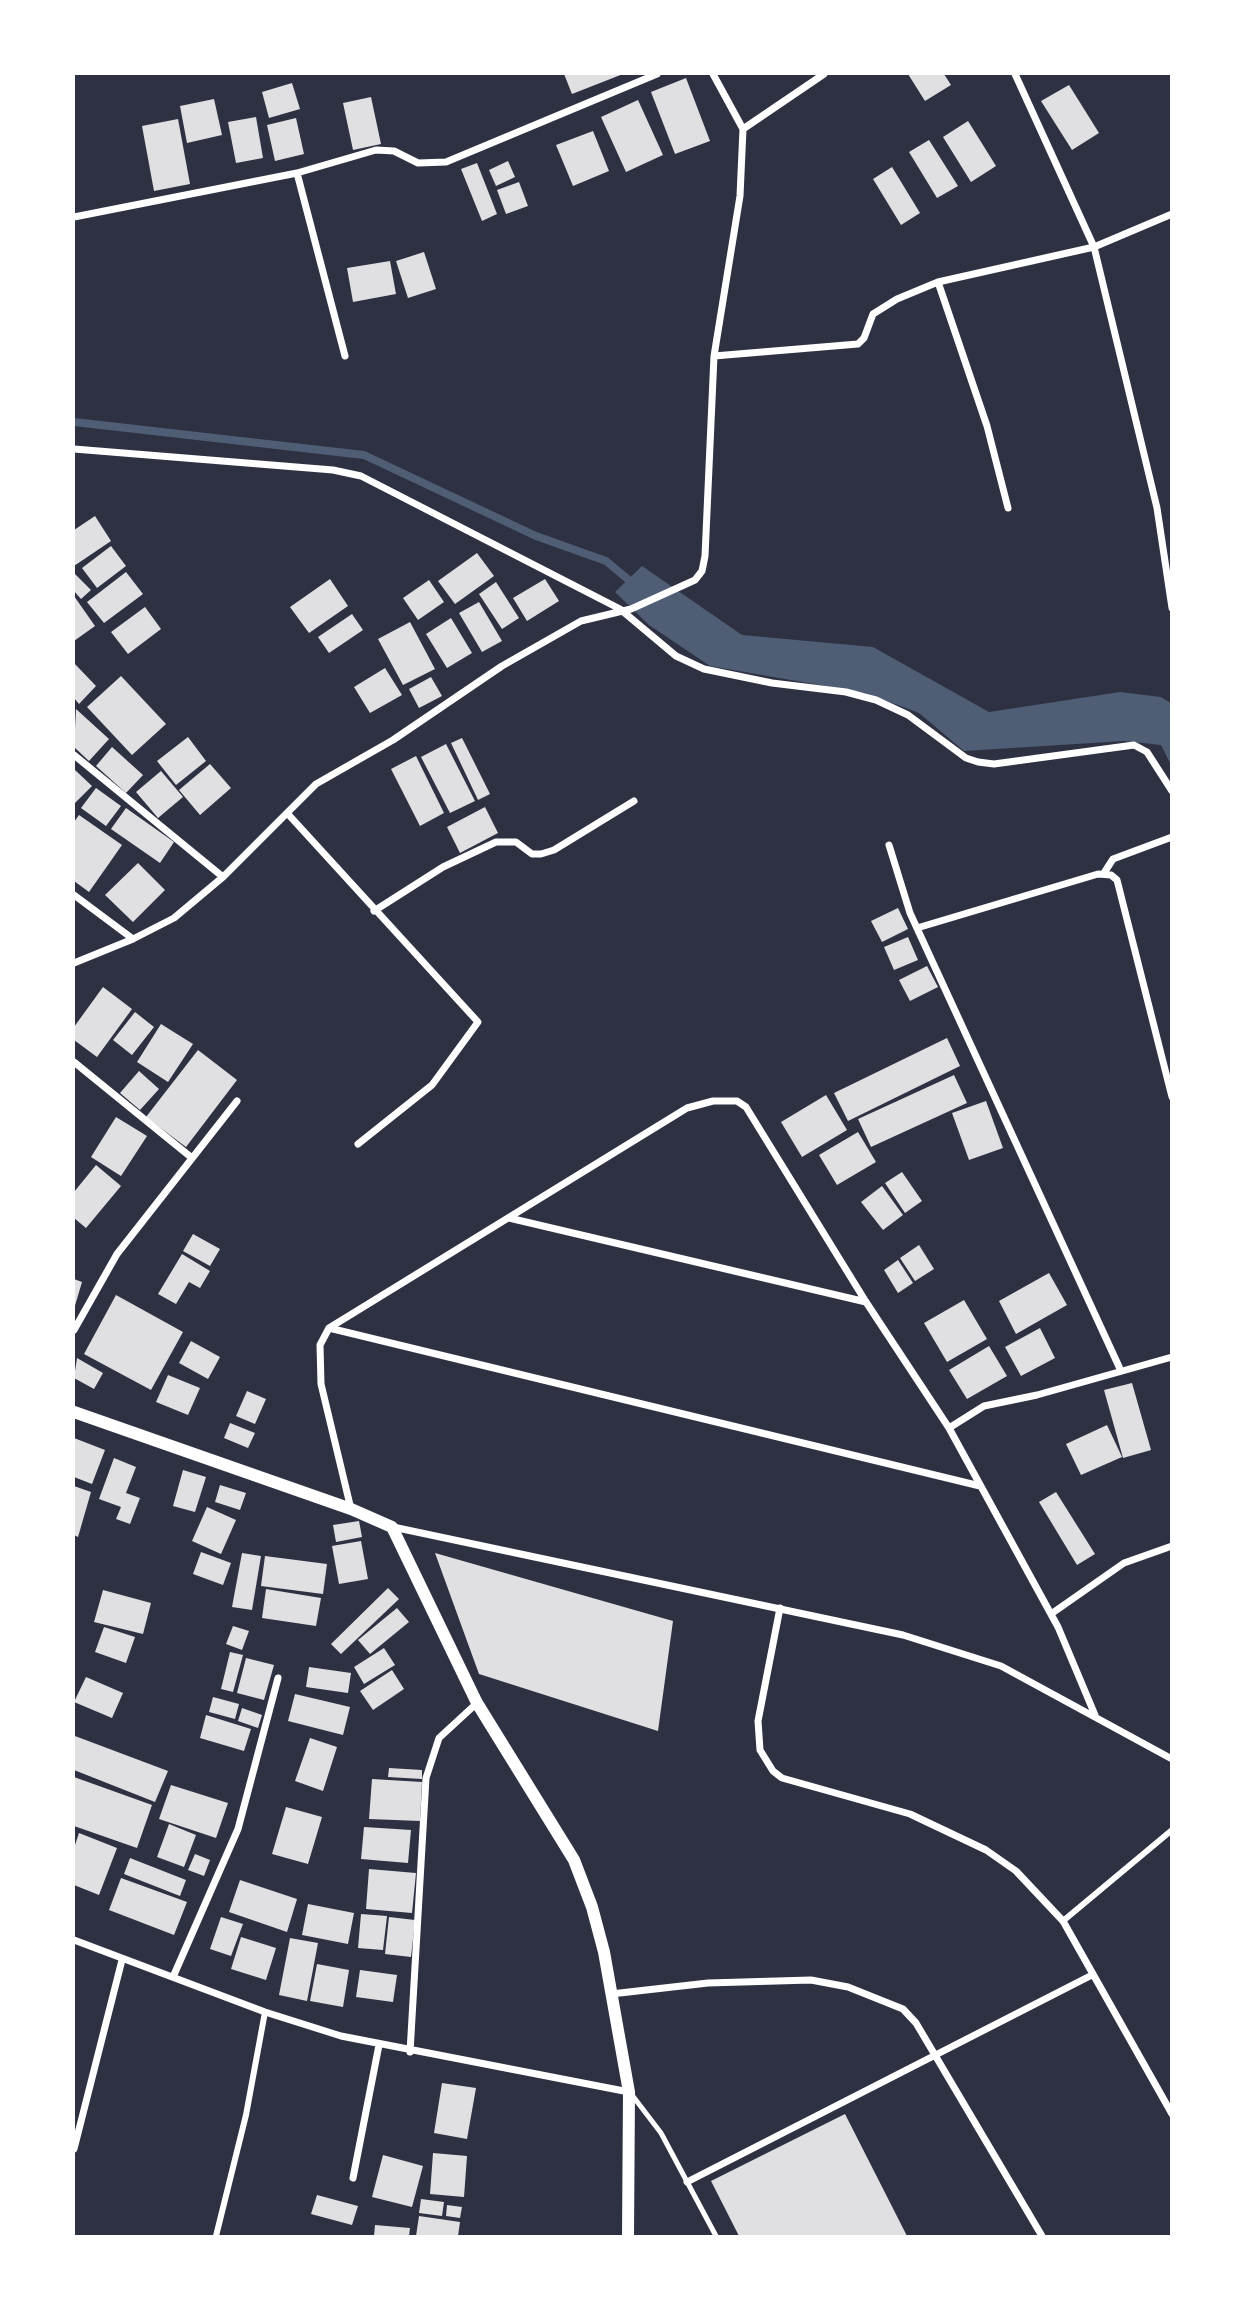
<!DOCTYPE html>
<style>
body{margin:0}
#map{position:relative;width:1245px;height:2310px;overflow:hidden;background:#2d3142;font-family:Cabin,sans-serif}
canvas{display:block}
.frame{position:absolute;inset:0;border:75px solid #fff;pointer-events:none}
</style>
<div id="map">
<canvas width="1245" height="2310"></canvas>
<div class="frame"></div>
</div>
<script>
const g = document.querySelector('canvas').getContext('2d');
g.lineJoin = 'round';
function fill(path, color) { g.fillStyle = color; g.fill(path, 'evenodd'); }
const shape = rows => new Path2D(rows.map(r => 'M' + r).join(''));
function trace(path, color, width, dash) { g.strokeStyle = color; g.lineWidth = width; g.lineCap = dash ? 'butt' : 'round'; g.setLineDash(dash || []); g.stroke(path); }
fill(shape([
 [642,566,742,635,873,647,989,712,1120,692,1161,697,1171,703,1171,765,1161,745,1124,741,964,751,919,713,866,693,710,666,649,625,615,592]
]), '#4f5d75');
trace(shape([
 [74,422,364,455,536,536,606,561,636,586]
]), '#4f5d75', 8);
fill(shape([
 [564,74,623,74,572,94],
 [908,74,944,74,951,85,925,101],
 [686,78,710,141,675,154,651,92],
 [292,83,300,109,269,118,262,92],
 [1069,85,1099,133,1072,150,1041,101],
 [371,97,381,144,353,150,343,103],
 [214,99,222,135,187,143,180,106],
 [638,100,663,155,626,172,601,117],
 [256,117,263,158,236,163,228,122],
 [296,118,304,154,275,161,267,125],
 [178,119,190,184,154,191,142,126],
 [968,121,996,166,971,182,943,137],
 [593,131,609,171,573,186,556,145],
 [929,140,958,186,937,198,909,152],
 [508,161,515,177,496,186,489,170],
 [477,163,497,214,482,221,461,169],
 [892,167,920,213,901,225,873,179],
 [519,182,528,206,506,214,497,190],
 [424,252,436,289,408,298,396,261],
 [390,261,396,294,353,302,347,268],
 [95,516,111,541,74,566,74,530],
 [111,546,126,566,97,588,82,568],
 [477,553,494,576,455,604,438,581],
 [126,572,143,594,104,623,87,602],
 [75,574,91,590,81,599,74,591],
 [330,579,348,606,309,633,290,607],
 [545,579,559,601,527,621,513,598],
 [429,580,444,602,418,620,403,598],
 [496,582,519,618,502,629,479,594],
 [74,596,95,626,74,641],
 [479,602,502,641,482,652,459,613],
 [145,607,161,629,128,654,111,632],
 [352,614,363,630,329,653,318,637],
 [451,618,472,653,447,668,426,634],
 [410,622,435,669,403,685,378,639],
 [74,663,96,686,79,704,74,698],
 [385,668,402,695,370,713,354,687],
 [121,676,166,724,132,755,87,707],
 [431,677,442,696,419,708,409,689],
 [76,709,109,739,89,761,74,747],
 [188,737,206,761,176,785,157,761],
 [462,738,490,794,478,800,451,743],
 [446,744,475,801,450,813,421,757],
 [112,747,143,775,126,793,96,766],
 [416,756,444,813,420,826,391,769],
 [210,764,231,788,200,815,179,790],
 [74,769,92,786,74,804],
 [161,771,183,797,158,818,136,792],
 [96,788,121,806,106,826,81,808],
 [485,807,498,833,460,853,447,827],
 [126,808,174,842,160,863,111,829],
 [79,815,122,845,89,892,74,881,74,822],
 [138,863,165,890,133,922,105,895],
 [898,908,908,929,882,942,871,921],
 [908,937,918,960,894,970,884,947],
 [927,966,938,987,910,1001,899,980],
 [103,987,132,1009,97,1057,74,1040,74,1027],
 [135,1012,154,1027,132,1055,113,1040],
 [161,1024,193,1044,168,1082,137,1062],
 [947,1038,960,1066,848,1121,834,1093],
 [198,1050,237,1080,186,1147,146,1117],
 [139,1071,159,1089,140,1110,120,1093],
 [954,1075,967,1103,871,1147,858,1119],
 [826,1095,847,1130,802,1157,781,1122],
 [986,1101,1003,1148,969,1160,952,1113],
 [116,1117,147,1136,121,1176,91,1157],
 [858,1132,876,1162,837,1185,819,1155],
 [96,1165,121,1186,86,1228,74,1218,74,1192],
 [902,1172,922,1201,905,1213,885,1183],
 [882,1186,903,1215,883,1230,861,1202],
 [193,1234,220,1249,210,1266,183,1251],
 [919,1245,934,1269,915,1281,900,1258],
 [182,1254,210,1271,200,1288,189,1282,176,1304,158,1294],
 [898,1260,913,1283,898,1293,884,1270],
 [1049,1273,1067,1305,1016,1334,999,1301],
 [74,1279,82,1282,74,1309],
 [116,1295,183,1332,151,1390,84,1354],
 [964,1300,987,1339,947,1362,924,1323],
 [1040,1328,1055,1358,1021,1376,1005,1347],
 [191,1341,220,1357,208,1379,179,1363],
 [989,1346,1007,1376,967,1399,949,1370],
 [77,1358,103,1373,94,1389,74,1378],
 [168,1375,200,1388,188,1415,156,1402],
 [1132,1383,1151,1450,1123,1458,1104,1390],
 [247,1391,266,1399,255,1424,236,1416],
 [230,1423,255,1433,248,1448,224,1438],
 [1107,1425,1122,1457,1081,1475,1066,1444],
 [74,1438,105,1450,92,1484,74,1477],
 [114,1458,136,1467,126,1493,140,1498,130,1524,116,1519,121,1507,99,1499],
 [183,1470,206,1477,195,1512,173,1506],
 [220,1485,246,1493,240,1510,215,1502],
 [74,1486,91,1492,78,1537,74,1535],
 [1056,1492,1095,1554,1077,1565,1039,1502],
 [207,1507,236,1520,221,1554,192,1541],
 [359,1521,362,1537,336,1542,333,1525],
 [361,1541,368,1579,339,1584,332,1546],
 [201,1552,231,1563,223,1585,193,1574],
 [242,1553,261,1556,252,1610,232,1607],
 [435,1553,673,1621,658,1731,479,1674],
 [265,1556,327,1564,323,1594,261,1586],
 [388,1588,399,1599,341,1654,331,1644],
 [266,1589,321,1598,316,1626,262,1618],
 [103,1590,151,1603,143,1634,94,1622],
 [397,1608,409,1622,370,1654,358,1640],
 [233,1626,249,1631,242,1650,226,1644],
 [104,1627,135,1637,126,1663,95,1652],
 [384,1648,395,1665,364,1684,354,1667],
 [230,1652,243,1655,233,1692,221,1689],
 [246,1658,274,1665,264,1700,237,1693],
 [309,1667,351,1673,348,1693,306,1687],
 [392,1670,404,1689,373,1710,360,1691],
 [86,1677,123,1693,112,1718,74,1702],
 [295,1694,350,1707,343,1735,288,1721],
 [213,1697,239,1704,235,1719,209,1712],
 [242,1708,262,1715,258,1728,238,1721],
 [206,1715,251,1729,244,1751,200,1738],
 [75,1736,168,1771,155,1802,74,1770],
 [310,1738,337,1747,323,1791,295,1781],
 [389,1768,422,1770,422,1779,388,1777],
 [74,1777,152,1805,137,1848,74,1826],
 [372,1779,422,1782,420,1821,369,1819],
 [171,1785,228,1803,216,1838,159,1819],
 [286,1807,322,1817,308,1864,272,1854],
 [169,1824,196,1835,184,1867,157,1857],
 [364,1827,411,1830,408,1863,361,1859],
 [79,1833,117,1848,99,1895,74,1885,74,1848],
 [195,1854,210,1860,204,1876,188,1870],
 [130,1858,186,1880,180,1896,124,1874],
 [369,1869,416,1873,412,1913,366,1909],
 [121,1878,187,1902,174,1935,109,1910],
 [240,1880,297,1899,287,1932,229,1912],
 [308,1904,354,1913,348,1944,302,1935],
 [361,1914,387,1916,383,1950,358,1948],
 [221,1917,243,1924,231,1956,210,1949],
 [389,1917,415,1920,411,1957,385,1954],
 [241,1937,276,1948,266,1980,231,1969],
 [290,1938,318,1943,307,2001,279,1995],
 [317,1964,349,1970,343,2007,310,2001],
 [360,1970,397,1975,393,2002,356,1997],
 [442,2083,476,2088,467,2139,434,2133],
 [845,2114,907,2236,739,2236,711,2181],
 [433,2153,467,2156,464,2197,430,2194],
 [383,2155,423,2166,412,2207,372,2197],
 [317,2195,358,2206,352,2225,311,2214],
 [421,2199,444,2202,442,2216,419,2213],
 [447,2205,462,2207,460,2218,446,2216],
 [419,2216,460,2222,458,2236,416,2236],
 [375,2225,410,2228,409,2236,374,2236]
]), '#e0e0e3');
trace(shape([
 [632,2095,661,2133,716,2236]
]), '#fff', 5);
trace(shape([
 [1063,1921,1172,1830],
 [216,2236,246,2115,265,2012]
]), '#fff', 6);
trace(shape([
 [1015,74,1094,247,1157,508,1172,608],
 [743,129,824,74],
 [297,173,345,356],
 [74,217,297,173,376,150,394,151,418,163,446,162,657,74],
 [938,282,987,426,1008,508],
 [714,356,858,344,864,338,873,314,897,299,938,282,1094,247,1172,214],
 [74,449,333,470,361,476,620,609,676,656,704,669,772,683,846,692,876,700,908,715,966,758,978,762,994,764,1134,745,1147,752,1172,791],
 [74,755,223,877],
 [287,813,478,1022,432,1085,358,1144],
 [889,845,910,913,1121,1371],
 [1104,873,1113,859,1172,837],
 [74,895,133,939],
 [374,911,443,867,496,842,516,842,532,854,541,854,554,850,634,801],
 [917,928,1098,874,1111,875,1117,880,1172,1097],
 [74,963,133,939,174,918,223,877,316,784,393,740,502,666,581,621,631,609,695,580,702,571,705,556,714,356,740,196,743,129,713,74],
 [74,1062,192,1158],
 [509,1218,866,1302],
 [329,1328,980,1486],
 [74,1330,117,1254,237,1101],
 [949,1428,984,1406,1037,1395,1172,1357],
 [351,1509,321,1384,320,1345,329,1328,687,1108,713,1101,737,1101,746,1107,866,1302,949,1428,1058,1627,1095,1715],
 [393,1527,903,1635,1001,1666,1172,1759],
 [780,1608,758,1721,760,1750,773,1771,782,1778,910,1814,986,1850,1016,1871,1063,1921,1172,2114],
 [1051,1614,1124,1563,1172,1546],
 [74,1940,265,2012,341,2036,629,2092],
 [173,1977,238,1829,278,1678],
 [611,1994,708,1983,811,1980,848,1987,903,2009,916,2023,1042,2236],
 [410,2052,426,1778,439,1738,477,1703],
 [74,2149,122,1960],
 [353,2178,379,2045],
 [687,2182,1092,1975]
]), '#fff', 7);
trace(shape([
 [74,1412,351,1509,392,1527,477,1703,574,1860,592,1907,604,1952,629,2092,628,2236]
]), '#fff', 12);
</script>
